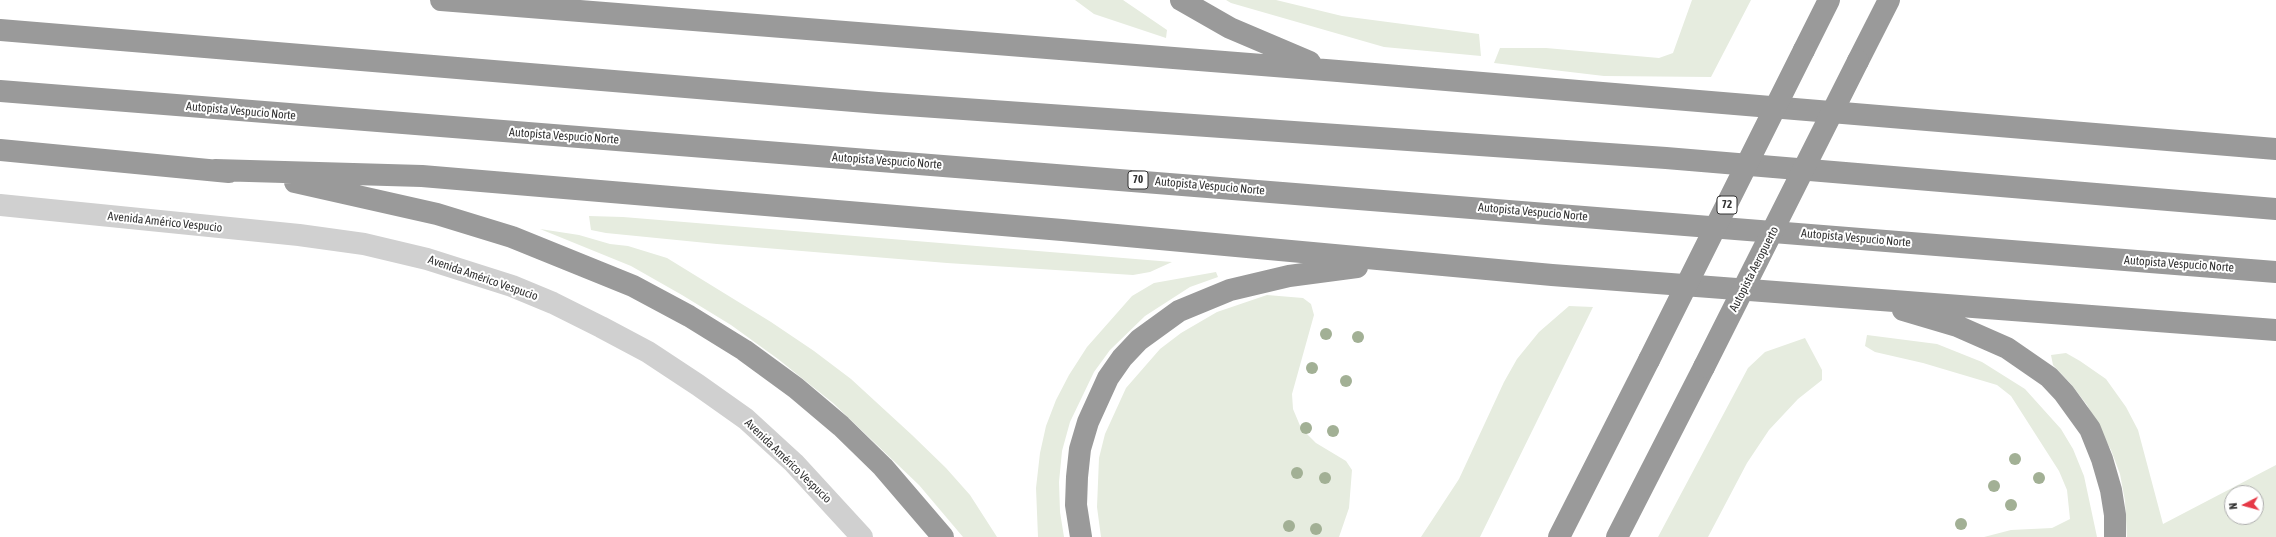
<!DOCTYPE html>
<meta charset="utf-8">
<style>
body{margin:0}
#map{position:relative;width:2276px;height:537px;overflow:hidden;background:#fff;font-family:"Asap Condensed",sans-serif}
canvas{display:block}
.north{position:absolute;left:2224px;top:485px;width:40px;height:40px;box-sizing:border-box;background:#fff;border:1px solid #adadad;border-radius:50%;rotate:264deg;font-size:11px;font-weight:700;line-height:16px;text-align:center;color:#333}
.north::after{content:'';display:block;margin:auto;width:14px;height:18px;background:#e63946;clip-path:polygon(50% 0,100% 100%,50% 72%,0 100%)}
</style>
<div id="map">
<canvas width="2276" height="537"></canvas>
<div class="north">N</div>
</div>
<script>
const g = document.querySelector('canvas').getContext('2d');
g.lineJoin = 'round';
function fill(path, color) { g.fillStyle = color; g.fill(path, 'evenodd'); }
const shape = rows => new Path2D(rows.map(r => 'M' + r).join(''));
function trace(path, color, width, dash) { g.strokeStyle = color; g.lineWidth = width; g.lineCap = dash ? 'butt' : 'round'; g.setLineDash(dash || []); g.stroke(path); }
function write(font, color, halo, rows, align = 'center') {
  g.font = font + ' "Asap Condensed",sans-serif'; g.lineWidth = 4; g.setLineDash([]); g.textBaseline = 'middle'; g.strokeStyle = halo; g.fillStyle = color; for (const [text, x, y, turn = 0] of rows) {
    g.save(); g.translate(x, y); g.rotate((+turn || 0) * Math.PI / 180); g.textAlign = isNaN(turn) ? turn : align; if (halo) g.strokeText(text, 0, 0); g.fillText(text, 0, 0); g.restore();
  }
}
fill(shape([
 [1075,0,1123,0,1167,30,1166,38,1094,14],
 [1226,0,1276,0,1342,16,1479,34,1481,56,1384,47,1231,3],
 [1692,0,1751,0,1711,77,1604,76,1494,63,1500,48,1546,48,1659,58,1673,53],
 [589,216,623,217,1172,262,1150,272,1133,275,947,263,717,244,606,233,591,230],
 [540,229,579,235,610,244,628,246,667,258,771,322,814,351,851,379,912,435,946,468,970,495,997,537,963,537,919,485,833,403,778,359,731,325,682,295,631,266],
 [1216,272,1218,277,1190,287,1145,316,1110,350,1094,372,1070,422,1062,451,1059,482,1060,512,1064,537,1038,537,1036,488,1040,453,1046,426,1056,400,1069,375,1087,347,1132,296,1154,283],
 [1267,295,1303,298,1311,304,1314,315,1292,394,1293,409,1301,428,1316,443,1346,461,1352,470,1349,508,1339,537,1101,537,1097,507,1099,458,1105,434,1126,388,1160,349,1181,333,1217,312],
 [1569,306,1593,307,1480,537,1421,537,1459,479,1504,382,1517,359,1539,332],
 [1867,335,1937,344,1982,362,2025,389,2061,429,2073,449,2084,476,2097,537,1984,537,2011,530,2052,528,2070,519,2067,490,2059,471,2011,396,1997,385,1923,363,1875,352,1865,346],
 [1805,338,1822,370,1822,380,1798,399,1769,430,1747,463,1708,537,1658,537,1748,368,1765,352],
 [2066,353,2080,361,2106,379,2126,407,2138,430,2163,524,2276,465,2276,537,2127,537,2125,501,2120,474,2111,450,2087,405,2071,384,2053,365,2051,355],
 [2232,493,2256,493,2256,517,2232,517]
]), '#e6ecdf');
trace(shape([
 [0,205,299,235,364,244,427,259,512,286,553,303,601,327,648,352,698,385,746,419,794,463,862,537]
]), '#d0d0d0', 22);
trace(shape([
 [441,0,1338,71,2276,149],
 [1181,0,1230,28,1310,62],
 [0,30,878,103,1666,158,2276,209],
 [1804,50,1829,0],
 [1858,61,1889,0],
 [0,91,2276,272],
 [0,150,229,172],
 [215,170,422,176,1062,230,1552,275,2276,330],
 [295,182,437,214,512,237,633,286,689,316,744,350,796,388,841,426,883,467,943,537],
 [1903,310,1957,326,2007,348,2049,377,2064,393,2090,429,2102,459,2111,490,2115,515,2115,537],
 [1081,537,1076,505,1077,477,1080,449,1088,422,1108,378,1122,358,1139,340,1179,311,1230,290,1289,276,1357,267],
 [1559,537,1649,360],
 [1617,537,1704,367]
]), '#9a9a9a', 22);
trace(shape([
 [1649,360,1804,50],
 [1704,367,1858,61]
]), '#9a9a9a', 22);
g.fillStyle = '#a2b095';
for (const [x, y] of [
 [1326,334],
 [1358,337],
 [1312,368],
 [1346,381],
 [1306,428],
 [1333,431],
 [2015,459],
 [1297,473],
 [1325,478],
 [2039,478],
 [1994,486],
 [2011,505],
 [1961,524],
 [1289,526],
 [1316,529]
]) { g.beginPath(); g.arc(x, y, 6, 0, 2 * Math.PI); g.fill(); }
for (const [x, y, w] of [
 [1138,180,20],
 [1727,205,20]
]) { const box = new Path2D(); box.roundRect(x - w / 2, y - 9, w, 18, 3); g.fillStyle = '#fff'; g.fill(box); trace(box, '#333', 1); }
write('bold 11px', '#333', null, [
 ["70",1138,180],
 ["72",1727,205]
]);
write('12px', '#333', '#fff', [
 ["Autopista Vespucio Norte",241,111,5],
 ["Autopista Vespucio Norte",564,136,4],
 ["Autopista Vespucio Norte",887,161,4],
 ["Autopista Vespucio Norte",1210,186,5],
 ["Autopista Vespucio Norte",1533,212,5],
 ["Avenida Américo Vespucio",165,222,6],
 ["Autopista Vespucio Norte",1856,238,5],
 ["Autopista Vespucio Norte",2179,264,4],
 ["Autopista Aeropuerto",1754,269,-63],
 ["Avenida Américo Vespucio",483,278,19],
 ["Avenida Américo Vespucio",788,461,44]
]);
</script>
